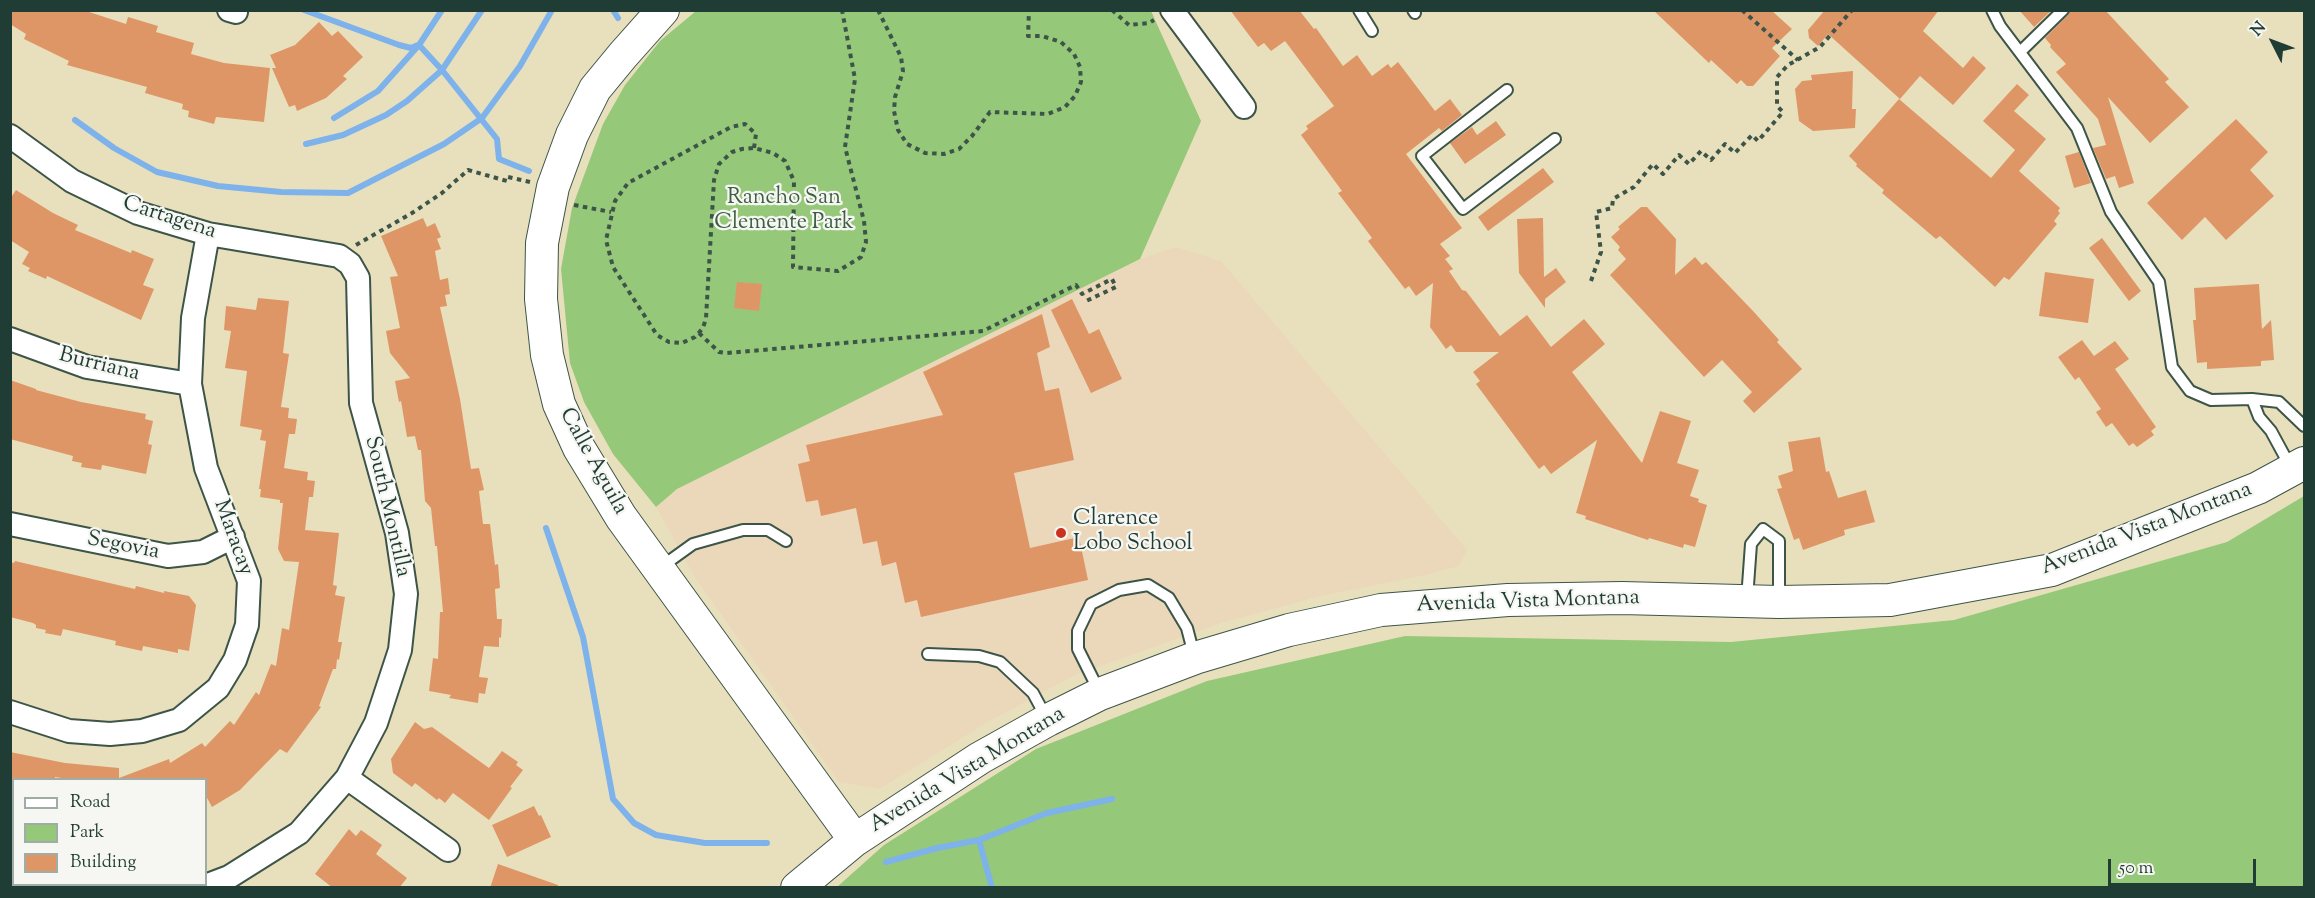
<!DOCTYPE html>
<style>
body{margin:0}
#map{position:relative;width:2315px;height:898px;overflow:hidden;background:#e8e0bc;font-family:"Sorts Mill Goudy",serif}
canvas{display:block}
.frame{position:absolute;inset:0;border:12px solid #1f3d34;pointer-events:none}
.legend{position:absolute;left:12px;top:778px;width:195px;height:108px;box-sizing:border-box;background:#f6f6f2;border:2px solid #a0aca6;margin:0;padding:8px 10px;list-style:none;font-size:18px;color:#1f3d34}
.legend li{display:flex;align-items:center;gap:12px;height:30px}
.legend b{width:30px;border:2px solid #a0aca6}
.north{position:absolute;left:2243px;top:12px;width:60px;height:60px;-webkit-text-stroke:4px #f6f6f2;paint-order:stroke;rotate:312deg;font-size:16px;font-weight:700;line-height:24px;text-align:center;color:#1f3d34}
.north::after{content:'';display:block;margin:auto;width:21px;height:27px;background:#1f3d34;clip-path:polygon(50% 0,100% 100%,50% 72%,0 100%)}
.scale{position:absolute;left:2108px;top:859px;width:148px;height:27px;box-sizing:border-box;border:3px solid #1f3d34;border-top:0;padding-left:8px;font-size:18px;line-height:21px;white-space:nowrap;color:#1f3d34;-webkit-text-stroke:4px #f6f6f2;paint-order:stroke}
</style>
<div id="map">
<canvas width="2315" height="898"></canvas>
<div class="frame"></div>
<ul class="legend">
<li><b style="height:8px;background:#fff"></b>Road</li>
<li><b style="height:16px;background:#96c879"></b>Park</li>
<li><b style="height:16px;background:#df9666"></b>Building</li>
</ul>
<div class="north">N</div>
<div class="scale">50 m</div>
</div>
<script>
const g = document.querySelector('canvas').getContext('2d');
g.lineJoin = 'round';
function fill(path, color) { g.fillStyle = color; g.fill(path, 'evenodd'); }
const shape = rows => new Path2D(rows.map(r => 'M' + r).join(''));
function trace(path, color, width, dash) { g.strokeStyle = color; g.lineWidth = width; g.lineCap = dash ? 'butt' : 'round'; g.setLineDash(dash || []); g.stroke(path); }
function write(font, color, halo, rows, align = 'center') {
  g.font = font + ' "Sorts Mill Goudy",serif'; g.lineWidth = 4.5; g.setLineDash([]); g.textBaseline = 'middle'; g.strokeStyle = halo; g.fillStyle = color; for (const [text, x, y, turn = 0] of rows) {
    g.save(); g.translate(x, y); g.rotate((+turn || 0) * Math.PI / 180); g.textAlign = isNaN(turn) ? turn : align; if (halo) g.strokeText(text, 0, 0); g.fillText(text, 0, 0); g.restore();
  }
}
fill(shape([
 [1176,247,1221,261,1467,550,1459,566,1426,575,1321,596,1221,623,1073,676,986,723,880,789,839,782,694,576,656,507,677,489,1140,259]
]), '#ebd8ba');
fill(shape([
 [696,11,1151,11,1201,121,1140,259,677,489,656,507,613,454,584,402,570,363,561,269,572,208,603,124,625,85,660,41],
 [2304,496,2304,887,837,887,884,845,1036,749,1207,681,1405,636,1731,642,1954,620,2227,542]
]), '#96c879');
trace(shape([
 [304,10,399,45,411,48,418,45],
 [613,10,618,18],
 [419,45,442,70,497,139,499,159,529,171],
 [334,118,378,91,419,45,442,10],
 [75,120,114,148,157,172,218,186,281,192,348,193,444,144,482,118,520,66,552,10],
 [306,144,343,135,386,115,407,101,442,70,482,10],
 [546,528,583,637,613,799,634,823,656,835,705,843,767,843],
 [979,840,992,888],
 [886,862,937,848,979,840,1047,813,1112,799]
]), '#7db2eb', 6);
fill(shape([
 [10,10,83,10,126,24,128,17,158,26,156,32,194,43,191,54,224,63,270,68,264,122,216,117,214,124,188,117,189,111,182,109,183,104,145,93,147,87,67,65,69,61,24,39,26,34,10,24],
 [1230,10,1299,10,1314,29,1316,28,1343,66,1357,55,1372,76,1388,64,1391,68,1398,62,1435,111,1450,99,1462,115,1442,131,1439,128,1406,154,1462,228,1440,244,1450,256,1445,259,1453,269,1449,271,1462,290,1466,291,1500,336,1527,315,1551,347,1584,319,1605,344,1572,372,1642,463,1660,411,1691,421,1677,463,1699,470,1690,496,1699,499,1698,502,1707,505,1695,547,1684,544,1683,548,1649,538,1648,540,1585,519,1586,516,1576,513,1597,440,1551,474,1544,465,1539,469,1476,384,1480,381,1473,372,1499,352,1456,352,1451,345,1446,349,1430,327,1433,283,1416,296,1409,286,1405,289,1368,241,1372,238,1338,193,1342,191,1301,135,1308,129,1306,126,1334,106,1285,41,1271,51,1264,43,1258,47],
 [1653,10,1771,10,1792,29,1772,48,1780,56,1753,86,1747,86,1741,80,1737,84,1711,60,1709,63],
 [1825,10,1939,10,1923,31,1963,68,1973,56,1986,68,1953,105,1920,76,1900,99,1828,34,1818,46,1809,38,1808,30],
 [2019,10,2052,10,2034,27],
 [2070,10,2105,10,2169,79,2165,82,2189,107,2150,143,2108,97,2134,183,2119,188,2115,176,2106,179,2093,148,2106,145,2098,119,2056,72,2066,64,2050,47,2051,45,2045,38,2068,15],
 [319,22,332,36,338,31,363,57,343,76,347,79,326,98,297,111,295,105,289,107,272,68,276,68,270,55,295,45],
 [1853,71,1852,109,1856,109,1855,128,1813,131,1799,121,1795,89,1802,81,1812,80,1811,75],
 [2017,84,2029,95,2014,111,2046,139,2019,171,2060,208,2058,211,2060,213,2054,221,2057,224,2024,263,2009,280,2004,277,1995,287,1940,236,1936,239,1882,193,1884,190,1856,166,1857,164,1849,156,1899,99,1991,178,2015,150,1983,121],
 [2236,119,2268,152,2250,170,2274,196,2226,240,2205,217,2182,240,2147,203],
 [1496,121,1506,135,1465,164,1450,143,1472,127,1477,135],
 [2079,152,2091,183,2074,188,2065,156],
 [1543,168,1554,182,1488,231,1478,217],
 [16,190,53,213,78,225,75,230,131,253,132,250,154,259,143,285,154,289,141,320,47,276,46,279,28,271,30,268,22,264,29,252,10,240,10,199],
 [1641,207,1647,207,1676,239,1675,275,1695,257,1702,265,1706,262,1754,312,1779,340,1777,342,1802,369,1754,413,1743,401,1752,392,1722,360,1704,377,1610,275,1626,259,1618,250,1620,247,1611,237,1620,229,1618,227],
 [423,218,427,227,435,223,441,237,437,239,441,249,435,251,440,280,448,278,450,294,445,295,447,306,440,307,460,399,471,469,479,468,484,490,479,491,483,524,490,524,495,565,498,564,500,588,495,589,497,619,502,619,501,638,499,637,499,647,484,646,479,677,488,678,485,694,479,693,478,703,449,698,451,695,429,691,433,658,438,659,440,612,443,612,437,546,435,546,431,508,425,501,421,450,418,450,415,436,407,437,401,401,399,402,395,381,410,378,390,353,386,331,400,328,390,277,398,276,381,236],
 [1543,218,1544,277,1556,268,1566,282,1545,299,1545,308,1519,273,1517,219],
 [2102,238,2141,291,2129,301,2089,248],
 [2045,272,2094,279,2088,323,2039,316],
 [737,282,762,284,759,311,734,308],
 [2259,284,2262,329,2271,320,2274,360,2261,361,2261,366,2207,369,2207,362,2197,363,2193,320,2196,320,2194,288],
 [258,298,289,301,283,353,289,354,281,407,289,408,288,418,297,419,295,434,289,434,284,468,308,472,307,480,315,481,313,497,309,497,305,530,339,533,333,585,337,586,335,595,345,597,338,642,342,642,339,660,337,659,336,669,333,669,319,706,321,707,287,753,280,749,240,790,212,807,206,796,206,780,75,780,55,777,55,780,10,780,10,752,65,763,119,768,119,778,169,759,170,763,202,743,205,747,230,721,234,725,256,692,259,695,271,664,276,666,282,628,289,630,299,562,284,561,278,549,283,503,280,503,280,500,260,497,261,489,259,489,266,441,260,440,262,430,240,426,247,371,225,368,231,331,224,330,226,306,256,310],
 [1072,299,1089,334,1099,329,1122,379,1091,393,1051,310],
 [1042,314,1050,347,1037,353,1045,391,1059,388,1074,460,1014,473,1030,548,1079,537,1088,580,921,617,917,600,905,603,896,562,882,566,877,541,863,544,856,508,821,516,818,500,806,502,798,464,810,461,806,445,943,415,923,372],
 [2082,340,2094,356,2115,341,2129,359,2115,369,2156,427,2151,431,2154,435,2137,447,2133,443,2129,446,2112,423,2106,427,2096,412,2101,409,2079,377,2075,380,2058,357],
 [10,380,36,389,36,390,81,402,146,414,145,419,153,421,148,444,152,445,146,474,102,465,101,470,81,467,82,463,72,461,73,456,10,439],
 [1820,437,1826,472,1829,471,1838,498,1866,490,1875,522,1844,530,1845,535,1803,550,1799,538,1794,540,1777,489,1782,488,1778,476,1793,471,1788,442],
 [15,561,135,589,136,586,164,593,164,591,189,596,196,605,189,651,178,649,178,653,143,646,142,651,115,645,116,641,63,629,61,636,45,633,46,630,36,628,36,625,33,623,10,617,10,562,14,563],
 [415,722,424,729,432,727,489,768,502,751,518,762,516,765,523,770,510,787,512,788,489,820,453,793,445,803,439,798,437,800,415,783,412,787,393,773,391,759],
 [534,806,539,816,541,815,551,837,507,857,492,825],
 [349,829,356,836,361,830,382,845,376,854,407,878,399,888,333,888,315,874],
 [498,864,558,885,558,888,490,888]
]), '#df9666');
const lane = shape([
 [1359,10,1372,31],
 [1413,10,1415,13],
 [1992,10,2000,26,2077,128,2111,212,2159,282,2172,367,2190,391,2211,400,2252,399,2279,402,2304,426],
 [2020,52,2063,10],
 [1507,90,1422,156,1463,209,1555,139],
 [2252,399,2259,417,2271,431,2290,466],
 [661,567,693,544,743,530,768,530,786,541],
 [1747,599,1751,544,1763,529,1779,541,1779,599],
 [928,654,979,656,1000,662,1033,693,1046,717],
 [1099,691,1078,649,1078,631,1091,604,1119,590,1148,585,1169,598,1187,628,1194,655]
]);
const street = shape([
 [229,10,236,12],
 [1172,10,1244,107],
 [10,136,72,181,138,213,208,234,339,256,350,264,358,278,361,403,397,533,406,594,400,650,376,723,347,778,299,833,229,877,200,888],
 [10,339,87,367,190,384],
 [10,524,168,556,203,552,233,537],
 [10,712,69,731,110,734,142,731,179,720,218,688,235,660,247,625,249,581,206,468,190,384,193,318,208,234],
 [347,778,448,850]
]);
const secondary = shape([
 [663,10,623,55,595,89,572,135,553,187,542,243,541,299,547,355,559,404,579,448,621,517,855,840],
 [797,888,855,840,980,758,1048,720,1100,694,1195,658,1289,630,1381,610,1508,600,1622,598,1779,602,1890,600,2052,570,2258,488,2304,463]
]);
trace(lane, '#3d5548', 14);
trace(street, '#3d5548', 26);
trace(secondary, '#3d5548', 34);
trace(shape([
 [878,10,901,57,903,71,895,97,894,111,898,130,907,144,925,153,944,154,959,149,972,136,990,112,1048,114,1065,107,1075,96,1081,82,1080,67,1074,54,1061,42,1042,36,1028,36,1029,10],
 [1112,10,1129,25,1149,23,1154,20],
 [1742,10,1798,60],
 [754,148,756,134,745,124,731,127,628,183,615,201,606,240,613,267,657,335,669,342,682,343,695,337,703,328,706,318,714,180,719,164,732,152,742,149,754,148,773,153,785,161,794,181,793,267,838,271,861,257,866,242,864,221,845,147,855,79,842,10],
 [574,205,611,212],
 [356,245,412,213,442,193,468,170,507,181,508,177,530,182],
 [1591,281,1601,252,1596,212,1612,208,1613,199,1634,187,1653,164,1663,174,1679,155,1689,164,1701,151,1711,160,1725,144,1735,153,1752,135,1758,141,1783,112,1777,106,1777,77,1788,65,1820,47,1852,10],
 [699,333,719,352,727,353,983,331,1076,285,1082,294,1112,279,1116,287,1086,301]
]), '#3d5548', 4, [4.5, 4.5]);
trace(lane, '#fff', 10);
trace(street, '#fff', 22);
trace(secondary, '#fff', 32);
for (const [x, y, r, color] of [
 [1061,533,6,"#c8321e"]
]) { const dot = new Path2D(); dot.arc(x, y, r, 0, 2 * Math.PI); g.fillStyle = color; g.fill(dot); trace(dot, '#f6f6f2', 2); }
write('22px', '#3d6045', '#f6f6f2', [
 ["Rancho San",784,199],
 ["Clemente Park",784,224]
]);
write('22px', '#1f3d34', '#f6f6f2', [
 ["Cartagena",169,219,18],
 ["Burriana",99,366,14],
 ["Calle Aguila",592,462,61],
 ["South Montilla",386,507,77],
 ["Avenida Vista Montana",2147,530,-21],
 ["Maracay",232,538,70],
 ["Segovia",123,547,11],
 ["Avenida Vista Montana",1528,603,-2],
 ["Avenida Vista Montana",968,771,-31]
]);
write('22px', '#1f3d34', '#f6f6f2', [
 ["Clarence",1073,520],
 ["Lobo School",1073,545]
], 'left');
</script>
